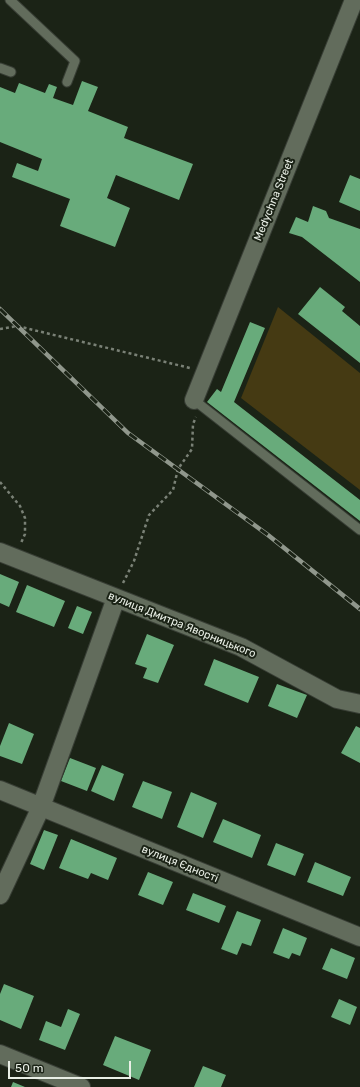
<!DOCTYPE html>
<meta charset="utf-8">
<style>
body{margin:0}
#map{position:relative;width:360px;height:1087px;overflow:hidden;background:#1b2316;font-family:Rubik,sans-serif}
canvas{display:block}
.scale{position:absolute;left:8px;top:1061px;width:123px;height:18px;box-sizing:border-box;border:2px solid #e9efe6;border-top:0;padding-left:5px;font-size:12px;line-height:14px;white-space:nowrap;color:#e9efe6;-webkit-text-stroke:3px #1b2316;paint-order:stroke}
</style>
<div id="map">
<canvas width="360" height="1087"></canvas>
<div class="scale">50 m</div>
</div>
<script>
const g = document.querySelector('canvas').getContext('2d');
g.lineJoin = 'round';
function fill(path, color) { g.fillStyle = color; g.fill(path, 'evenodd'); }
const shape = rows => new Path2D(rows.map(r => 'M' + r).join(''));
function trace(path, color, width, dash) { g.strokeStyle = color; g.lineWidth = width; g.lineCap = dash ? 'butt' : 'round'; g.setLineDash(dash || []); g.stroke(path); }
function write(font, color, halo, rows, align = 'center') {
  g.font = font + ' Rubik,sans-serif'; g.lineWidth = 4; g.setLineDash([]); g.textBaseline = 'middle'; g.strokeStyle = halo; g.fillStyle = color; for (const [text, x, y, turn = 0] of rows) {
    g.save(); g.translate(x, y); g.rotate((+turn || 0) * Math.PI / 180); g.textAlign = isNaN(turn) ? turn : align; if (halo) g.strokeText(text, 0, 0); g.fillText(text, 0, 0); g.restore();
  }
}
fill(shape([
 [278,307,360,373,360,490,241,398]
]), '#453a13');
fill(shape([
 [82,81,98,87,88,111,128,127,124,138,193,164,179,200,116,175,107,198,130,208,115,247,60,226,70,199,12,177,17,163,38,171,42,159,0,142,0,87,15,93,19,83,45,93,49,84,57,87,53,98,73,105],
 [350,175,360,179,360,211,339,202],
 [313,206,326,211,329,218,360,229,360,282,302,237,289,233,296,217,308,222],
 [320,287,345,307,342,311,360,326,360,363,298,314],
 [250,322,265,328,234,402,360,500,360,521,207,402,217,389,221,392],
 [0,574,19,582,9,607,0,603],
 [27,585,65,601,54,627,16,612],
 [77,606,92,612,83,634,68,628],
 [147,634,174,645,158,683,143,678,147,668,135,664],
 [214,659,259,677,248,703,204,685],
 [277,684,307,695,297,718,268,706],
 [9,723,34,734,22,764,0,756,0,746],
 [356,726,360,728,360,763,341,753],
 [70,758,96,768,87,791,61,781],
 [102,765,124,774,114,801,91,791],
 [143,781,172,792,162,819,132,807],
 [191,792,217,803,203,838,177,827],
 [223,819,261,835,252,858,213,842],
 [44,830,58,835,44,870,30,864],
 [71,839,117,858,108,880,91,873,88,879,59,868],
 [276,843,304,854,295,876,267,865],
 [315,862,351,877,343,896,307,882],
 [148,872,173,882,163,905,138,895],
 [193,893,226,906,219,923,186,910],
 [237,911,261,920,251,946,242,943,237,955,221,949],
 [283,928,307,938,300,956,292,953,289,959,273,953],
 [331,948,355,958,347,979,322,969],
 [4,984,34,996,21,1029,0,1020,0,994],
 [339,999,357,1007,350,1025,331,1017],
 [68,1009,80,1014,65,1050,39,1040,46,1021,61,1027],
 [115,1036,151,1050,139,1080,103,1065],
 [203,1066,226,1075,221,1087,194,1087],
 [13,1082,25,1087,11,1087]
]), '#68ab7b');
const lane = shape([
 [10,0,75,61,67,82],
 [0,68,11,72],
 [194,400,360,530]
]);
const street = shape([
 [194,400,354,0],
 [0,552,241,647,337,699,360,704],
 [0,790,360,937],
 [0,895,41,807,116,598],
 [0,1054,81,1087]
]);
trace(lane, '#383e35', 11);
trace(street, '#383e35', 20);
trace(shape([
 [0,329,17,326,190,368],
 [0,482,20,506,25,518,25,534,21,543],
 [123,583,134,561,149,515,173,490,178,469,192,449,193,424,196,417]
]), '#7a8176', 2.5, [3, 3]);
trace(lane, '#626c5c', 9);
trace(street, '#626c5c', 18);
const rail = shape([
 [0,309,128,433,268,535,360,609]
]);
trace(rail, '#90978c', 4.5);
trace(rail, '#1b2316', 3, [9]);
write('11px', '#e9efe6', '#1b2316', [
 ["Medychna Street",274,200,-68],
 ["вулиця Дмитра Яворницького",182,625,22],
 ["вулиця Єдності",180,864,22]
]);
</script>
